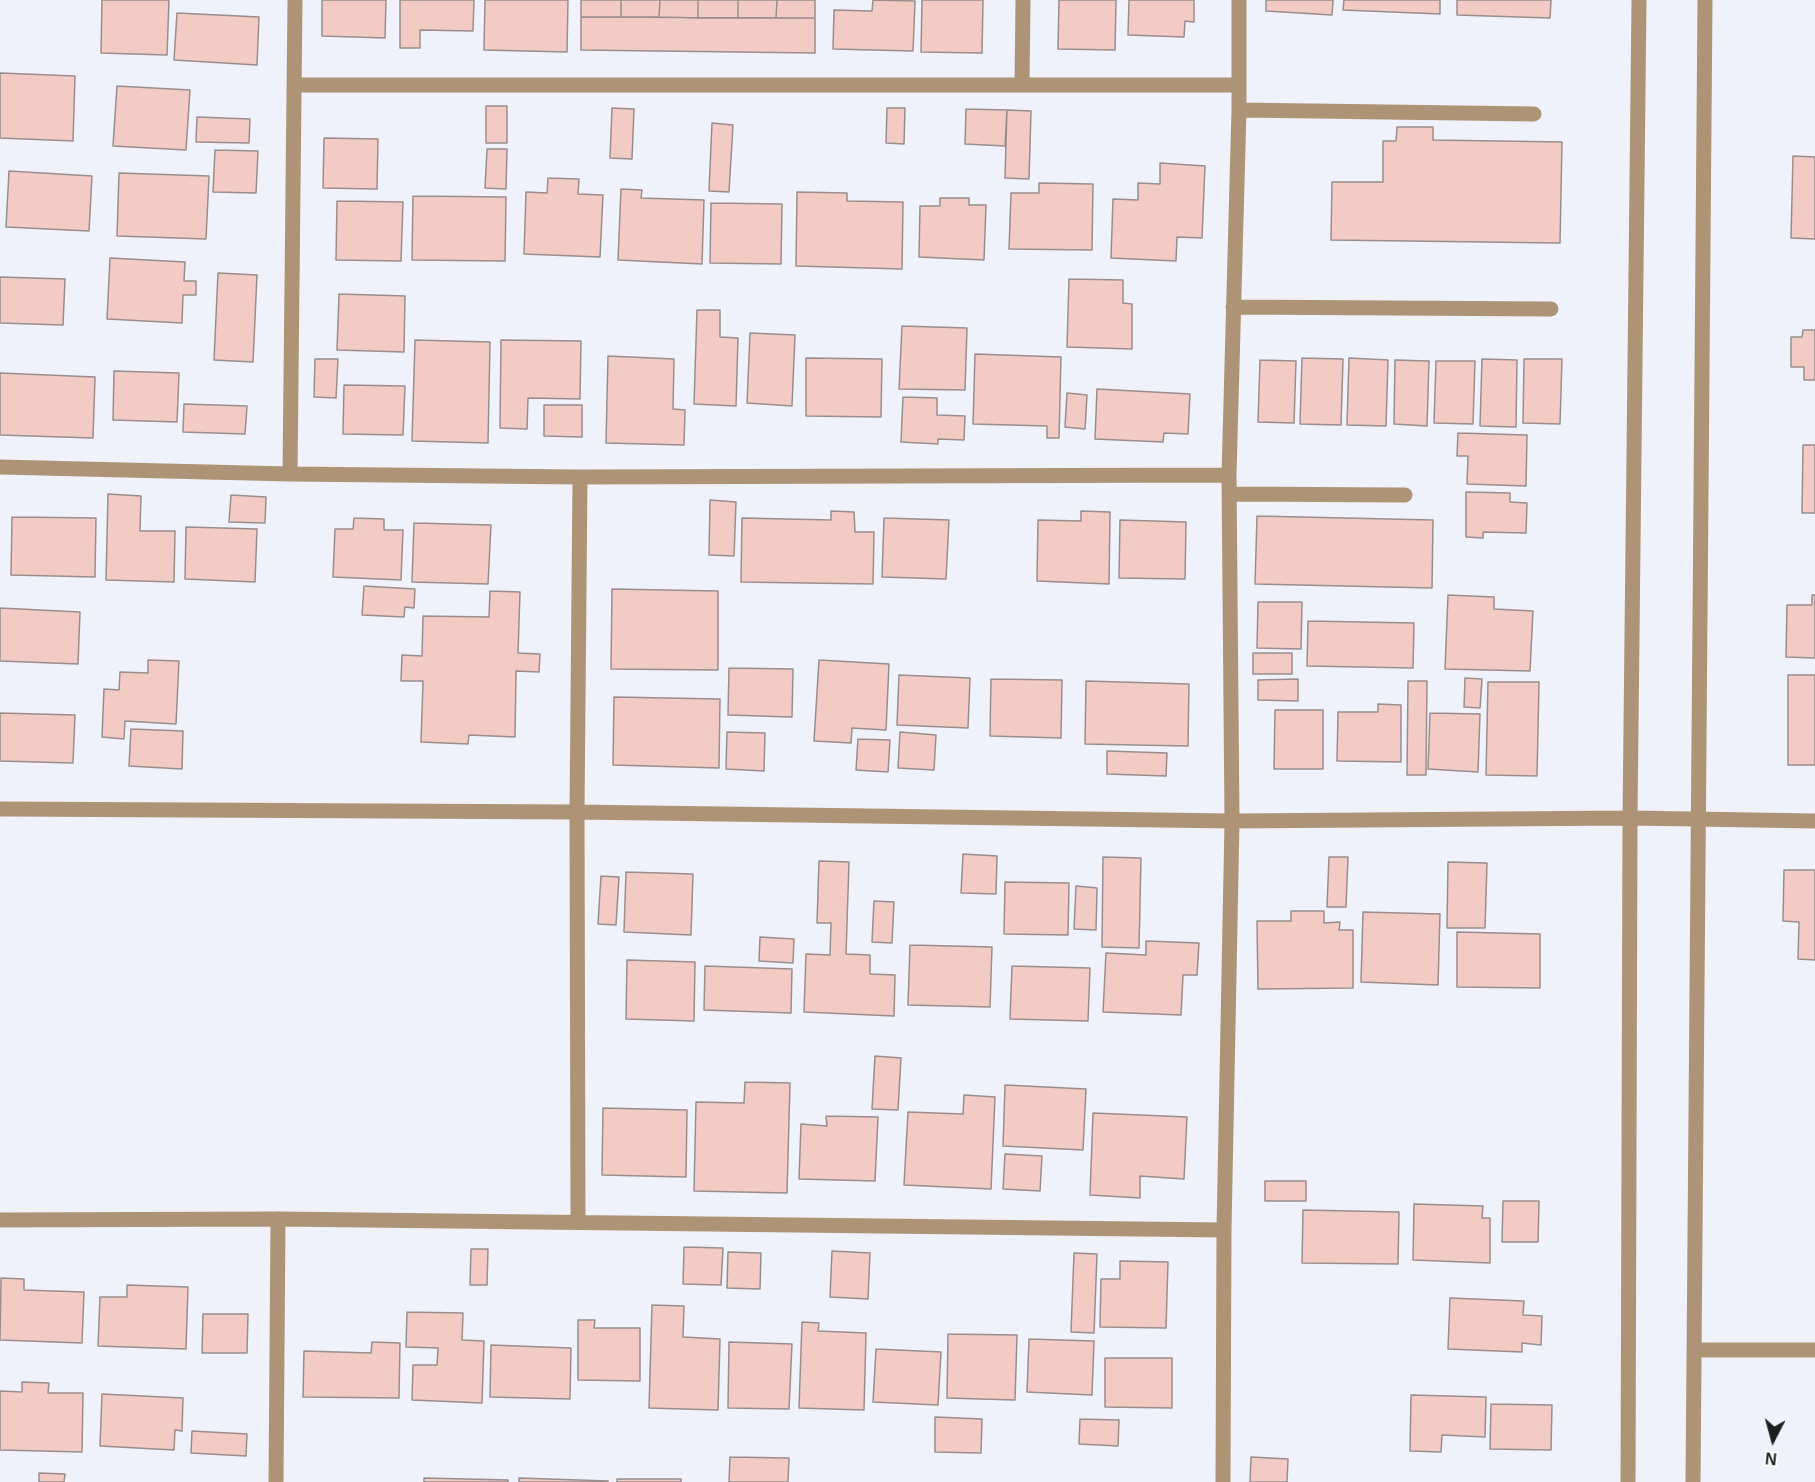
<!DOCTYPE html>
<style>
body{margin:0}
#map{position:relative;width:1815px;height:1482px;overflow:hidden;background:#eff2fb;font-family:Arial,sans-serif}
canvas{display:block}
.north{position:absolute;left:1743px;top:1410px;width:60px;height:60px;-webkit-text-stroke:4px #fff;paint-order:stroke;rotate:186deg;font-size:16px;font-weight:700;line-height:24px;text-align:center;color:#1d1e21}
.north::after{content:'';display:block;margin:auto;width:21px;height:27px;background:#1d1e21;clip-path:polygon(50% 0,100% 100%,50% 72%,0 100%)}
</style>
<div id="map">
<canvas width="1815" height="1482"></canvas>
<div class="north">N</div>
</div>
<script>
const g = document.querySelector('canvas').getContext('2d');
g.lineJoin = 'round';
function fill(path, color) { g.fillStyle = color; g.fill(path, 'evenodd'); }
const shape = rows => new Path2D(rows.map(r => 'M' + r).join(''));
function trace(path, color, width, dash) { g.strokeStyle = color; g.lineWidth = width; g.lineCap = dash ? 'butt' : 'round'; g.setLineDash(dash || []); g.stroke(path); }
const building = shape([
 [102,0,169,0,167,55,101,53,102,0],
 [322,0,386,0,385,38,322,36,322,0],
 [400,0,474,0,473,31,420,30,420,48,400,48,400,0],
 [485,0,568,0,567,52,484,50,485,0],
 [581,0,621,0,621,17,581,17,581,0],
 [621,0,660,0,659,17,621,17,621,0],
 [660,0,698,0,698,18,659,17,660,0],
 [698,0,738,0,738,18,698,18,698,0],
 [738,0,777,0,776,18,738,18,738,0],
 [777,0,815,0,815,18,776,18,777,0],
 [873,0,915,1,913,51,833,49,834,10,872,11,873,0],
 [922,0,983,0,982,53,921,52,922,0],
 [1059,0,1116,0,1115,50,1058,49,1059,0],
 [1129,0,1194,0,1194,22,1185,21,1184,37,1128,35,1129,0],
 [1266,0,1333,0,1332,15,1266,11,1266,0],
 [1344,0,1440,0,1440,14,1343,10,1344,0],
 [1457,0,1551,0,1550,18,1457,15,1457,0],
 [177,13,259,17,257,65,174,60,177,13],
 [581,17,815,18,815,53,581,50,581,17],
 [0,73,75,76,73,141,0,138,0,73],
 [117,86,190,90,186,150,113,146,117,86],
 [486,106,507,106,507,143,486,143,486,106],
 [612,108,634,109,632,159,610,158,612,108],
 [887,108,905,108,904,144,886,143,887,108],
 [966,109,1007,110,1005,146,965,144,966,109],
 [1007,110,1031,111,1029,179,1005,178,1007,110],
 [197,117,250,119,249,143,196,142,197,117],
 [712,123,733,125,729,192,709,191,712,123],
 [1397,127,1433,127,1433,140,1562,142,1560,243,1331,240,1332,182,1383,182,1383,141,1396,141,1397,127],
 [324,138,378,139,377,189,323,188,324,138],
 [487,149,507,149,506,189,485,188,487,149],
 [215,150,258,151,256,193,213,192,215,150],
 [1793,156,1815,157,1815,239,1791,238,1793,156],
 [1160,163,1205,166,1202,238,1177,237,1176,261,1111,258,1113,199,1138,200,1138,183,1160,184,1160,163],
 [9,171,92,176,89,231,6,227,9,171],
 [119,173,209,176,206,239,117,236,119,173],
 [548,178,579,179,578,194,603,195,600,257,524,254,526,192,547,193,548,178],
 [1039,183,1093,184,1092,250,1009,249,1011,193,1039,193,1039,183],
 [621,189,642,190,641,198,704,200,702,264,618,260,621,189],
 [797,192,847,193,847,201,903,202,902,269,796,266,797,192],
 [413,196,506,197,505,261,412,260,413,196],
 [940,198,969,198,969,205,986,205,984,260,919,257,920,206,940,206,940,198],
 [337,201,403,202,401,261,336,260,337,201],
 [711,203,782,204,781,264,710,263,711,203],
 [110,258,185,262,184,281,196,281,196,295,183,295,182,323,107,319,110,258],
 [218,273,257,275,253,362,214,360,218,273],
 [0,277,65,279,63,325,0,323,0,277],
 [1069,279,1123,280,1123,303,1132,304,1132,349,1067,347,1069,279],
 [339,294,405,296,404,352,337,350,339,294],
 [697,310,720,310,720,337,738,338,736,406,694,404,697,310],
 [902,326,967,328,965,390,899,389,902,326],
 [1803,330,1815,330,1815,380,1804,380,1804,367,1791,367,1791,337,1802,337,1803,330],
 [750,333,795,335,792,406,747,403,750,333],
 [415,340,490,342,488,443,412,441,415,340],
 [501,340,581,341,580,399,528,398,527,429,500,428,501,340],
 [975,354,1061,357,1059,438,1047,438,1047,426,973,424,975,354],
 [608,356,674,359,673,409,685,410,684,445,606,443,608,356],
 [806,358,882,359,881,417,806,416,806,358],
 [1302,358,1343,359,1341,425,1300,424,1302,358],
 [1349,358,1388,360,1386,426,1347,425,1349,358],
 [315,359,338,359,336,398,314,397,315,359],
 [1482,359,1517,360,1516,427,1480,426,1482,359],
 [1524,359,1562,359,1560,424,1523,423,1524,359],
 [1260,360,1296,361,1294,423,1258,422,1260,360],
 [1395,360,1429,361,1427,426,1394,424,1395,360],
 [1436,361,1475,361,1473,424,1434,423,1436,361],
 [114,371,179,373,177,422,113,420,114,371],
 [0,373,95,377,93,438,0,435,0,373],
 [344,385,405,386,403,435,343,434,344,385],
 [1097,389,1190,394,1188,434,1164,433,1163,442,1095,439,1097,389],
 [1067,393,1087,395,1085,429,1065,427,1067,393],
 [903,397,937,398,937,415,965,416,964,440,938,439,938,444,901,442,903,397],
 [184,404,247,406,245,434,183,432,184,404],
 [544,405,582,405,582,437,544,436,544,405],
 [1458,433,1527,435,1526,486,1467,484,1468,456,1457,456,1458,433],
 [1803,445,1815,445,1815,513,1802,513,1803,445],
 [1466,492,1510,493,1510,502,1527,503,1526,533,1483,532,1483,538,1466,537,1466,492],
 [108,494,141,496,140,531,175,531,174,582,106,580,108,494],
 [231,495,266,497,265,523,229,522,231,495],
 [710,500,736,502,734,556,709,555,710,500],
 [831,511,854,512,855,532,874,532,873,584,741,582,742,518,831,520,831,511],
 [1081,511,1110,512,1109,584,1037,581,1038,520,1081,521,1081,511],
 [1257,516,1433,520,1432,588,1255,584,1257,516],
 [12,517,96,518,95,577,11,575,12,517],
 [354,518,384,519,384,530,403,530,401,580,333,577,335,529,353,529,354,518],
 [884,518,949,520,946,579,882,577,884,518],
 [1120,520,1186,522,1185,579,1119,578,1120,520],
 [414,523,491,525,488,584,412,582,414,523],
 [186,527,257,529,255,582,185,579,186,527],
 [364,586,415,589,414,608,405,607,404,617,362,615,364,586],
 [612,589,718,591,718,670,611,669,612,589],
 [490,591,520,592,518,653,540,654,539,672,516,671,515,737,469,735,468,744,421,742,423,681,401,681,402,655,422,656,423,616,489,617,490,591],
 [1448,595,1494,597,1494,609,1533,611,1530,671,1445,669,1448,595],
 [1812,595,1815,595,1815,658,1786,657,1787,605,1812,605,1812,595],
 [1258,602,1302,602,1301,649,1257,648,1258,602],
 [0,608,80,612,78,664,0,661,0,608],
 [1308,621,1414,623,1413,668,1307,666,1308,621],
 [1253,653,1292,653,1292,674,1253,674,1253,653],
 [148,660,179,661,176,724,125,721,124,739,102,737,104,689,119,690,120,672,148,673,148,660],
 [819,660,889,664,886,730,852,728,851,743,814,741,819,660],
 [729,668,793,669,792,717,728,715,729,668],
 [899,675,970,678,968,728,897,725,899,675],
 [1788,675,1815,675,1815,765,1788,765,1788,675],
 [1465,678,1482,679,1480,708,1464,707,1465,678],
 [991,679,1062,680,1061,738,990,736,991,679],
 [1298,679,1298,701,1258,700,1258,680,1298,679],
 [1086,681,1189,684,1188,746,1085,744,1086,681],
 [1408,681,1427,681,1426,775,1407,775,1408,681],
 [1488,682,1539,682,1537,776,1486,775,1488,682],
 [614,697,720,699,719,768,613,765,614,697],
 [1378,704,1401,705,1401,762,1337,761,1338,712,1378,712,1378,704],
 [1275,710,1323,710,1323,769,1274,769,1275,710],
 [0,713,75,715,73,763,0,761,0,713],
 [1430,713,1480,714,1478,772,1428,769,1430,713],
 [131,729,183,731,182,769,129,766,131,729],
 [727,732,765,733,764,771,726,769,727,732],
 [900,732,936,735,934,770,898,768,900,732],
 [858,739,890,740,888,772,856,770,858,739],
 [1107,751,1167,753,1166,776,1107,774,1107,751],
 [963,854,997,856,996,894,961,893,963,854],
 [1103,857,1141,858,1139,948,1102,947,1103,857],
 [1329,857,1348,857,1346,907,1327,907,1329,857],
 [819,861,849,862,846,954,870,955,870,974,895,975,894,1016,804,1012,806,954,830,955,831,923,817,923,819,861],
 [1448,862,1487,863,1485,928,1447,928,1448,862],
 [1784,870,1815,870,1815,960,1798,959,1799,922,1783,921,1784,870],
 [626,872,693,874,691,935,624,932,626,872],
 [601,876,619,877,616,925,598,924,601,876],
 [1005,882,1069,883,1068,935,1004,934,1005,882],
 [1076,886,1097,888,1096,930,1074,929,1076,886],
 [874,901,894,902,892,943,872,942,874,901],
 [1291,911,1324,911,1324,923,1340,922,1339,930,1353,930,1353,988,1258,989,1257,921,1291,921,1291,911],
 [1363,912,1440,914,1438,985,1361,982,1363,912],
 [1457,932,1540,934,1540,988,1457,987,1457,932],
 [760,937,794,939,793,963,759,961,760,937],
 [1146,941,1199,943,1197,975,1183,975,1181,1015,1103,1012,1106,953,1146,955,1146,941],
 [910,945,992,947,990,1007,908,1005,910,945],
 [627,960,695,962,694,1021,626,1019,627,960],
 [705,966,792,969,791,1013,704,1010,705,966],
 [1012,966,1090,968,1088,1021,1010,1019,1012,966],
 [875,1056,901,1058,898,1110,872,1109,875,1056],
 [745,1082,790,1083,787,1193,694,1191,696,1102,744,1103,745,1082],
 [1005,1085,1086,1089,1083,1150,1003,1146,1005,1085],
 [964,1095,995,1097,991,1189,904,1185,908,1112,963,1114,964,1095],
 [603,1108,687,1110,686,1177,602,1175,603,1108],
 [1093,1113,1187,1117,1184,1179,1140,1176,1140,1198,1090,1195,1093,1113],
 [826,1116,878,1117,875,1181,799,1179,801,1124,827,1126,826,1116],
 [1005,1154,1042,1156,1040,1191,1003,1189,1005,1154],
 [1265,1181,1306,1181,1306,1201,1265,1201,1265,1181],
 [1503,1201,1539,1201,1538,1242,1502,1242,1503,1201],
 [1414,1204,1483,1206,1482,1218,1490,1218,1490,1263,1413,1260,1414,1204],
 [1303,1210,1399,1212,1398,1264,1302,1263,1303,1210],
 [684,1247,723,1248,721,1285,683,1284,684,1247],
 [471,1249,488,1249,487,1285,470,1285,471,1249],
 [832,1251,870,1253,868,1299,830,1297,832,1251],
 [728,1252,761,1253,760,1289,727,1288,728,1252],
 [1074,1253,1097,1254,1094,1333,1071,1332,1074,1253],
 [1120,1261,1168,1262,1166,1328,1100,1327,1101,1279,1120,1279,1120,1261],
 [1,1278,24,1279,24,1290,84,1292,82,1343,0,1340,1,1278],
 [127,1285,188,1287,186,1349,98,1346,100,1297,127,1297,127,1285],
 [1450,1298,1524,1301,1523,1315,1542,1316,1541,1345,1522,1343,1522,1352,1448,1349,1450,1298],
 [652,1305,684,1306,683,1337,720,1339,718,1410,649,1408,652,1305],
 [407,1312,463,1313,462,1340,484,1341,482,1403,412,1400,413,1365,437,1365,438,1348,406,1347,407,1312],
 [203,1314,248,1314,247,1353,202,1353,203,1314],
 [578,1320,595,1320,594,1328,640,1328,640,1381,578,1380,578,1320],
 [802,1322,819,1323,818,1331,866,1333,864,1410,799,1408,802,1322],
 [948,1334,1017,1335,1015,1400,947,1398,948,1334],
 [1029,1339,1094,1341,1092,1395,1027,1392,1029,1339],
 [372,1342,400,1343,399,1398,303,1397,304,1351,371,1353,372,1342],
 [729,1342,792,1344,789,1409,728,1408,729,1342],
 [491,1345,571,1348,570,1399,490,1397,491,1345],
 [876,1349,941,1352,938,1405,873,1402,876,1349],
 [1105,1358,1172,1358,1172,1408,1105,1407,1105,1358],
 [22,1382,49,1383,48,1393,83,1393,82,1452,0,1450,0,1391,22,1392,22,1382],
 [102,1394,183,1398,182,1431,175,1430,174,1450,100,1446,102,1394],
 [1411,1395,1486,1397,1485,1437,1442,1435,1441,1452,1410,1451,1411,1395],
 [1491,1404,1552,1405,1551,1450,1490,1449,1491,1404],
 [935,1417,982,1419,981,1453,935,1452,935,1417],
 [1080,1419,1119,1420,1118,1446,1079,1444,1080,1419],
 [192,1431,247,1434,246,1456,191,1453,192,1431],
 [730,1457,789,1458,788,1482,729,1482,730,1457],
 [1251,1457,1288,1459,1287,1482,1250,1482,1251,1457],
 [39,1473,65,1474,64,1482,39,1482,39,1473],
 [424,1478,508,1480,508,1482,424,1482,424,1478],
 [519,1478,608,1481,608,1482,519,1482,519,1478],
 [617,1479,681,1479,681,1482,617,1482,617,1479]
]);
fill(building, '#f3cbc5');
trace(building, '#998e8d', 1.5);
trace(shape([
 [295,85,1239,85],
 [1022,85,1023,0],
 [1239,110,1534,114],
 [1233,307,1551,309],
 [0,467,290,474,580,477,1229,475],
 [290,474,295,0],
 [1229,494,1405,495],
 [0,809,577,812,1232,821,1630,818,1815,821],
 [0,1220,278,1219,1224,1230],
 [578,1222,577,812,580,477],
 [1694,1350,1815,1350],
 [276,1482,278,1219],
 [1223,1482,1224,1230,1232,821,1229,475,1239,110,1239,0],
 [1628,1482,1630,818,1639,0],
 [1693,1482,1705,0]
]), '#ae9477', 15);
</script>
